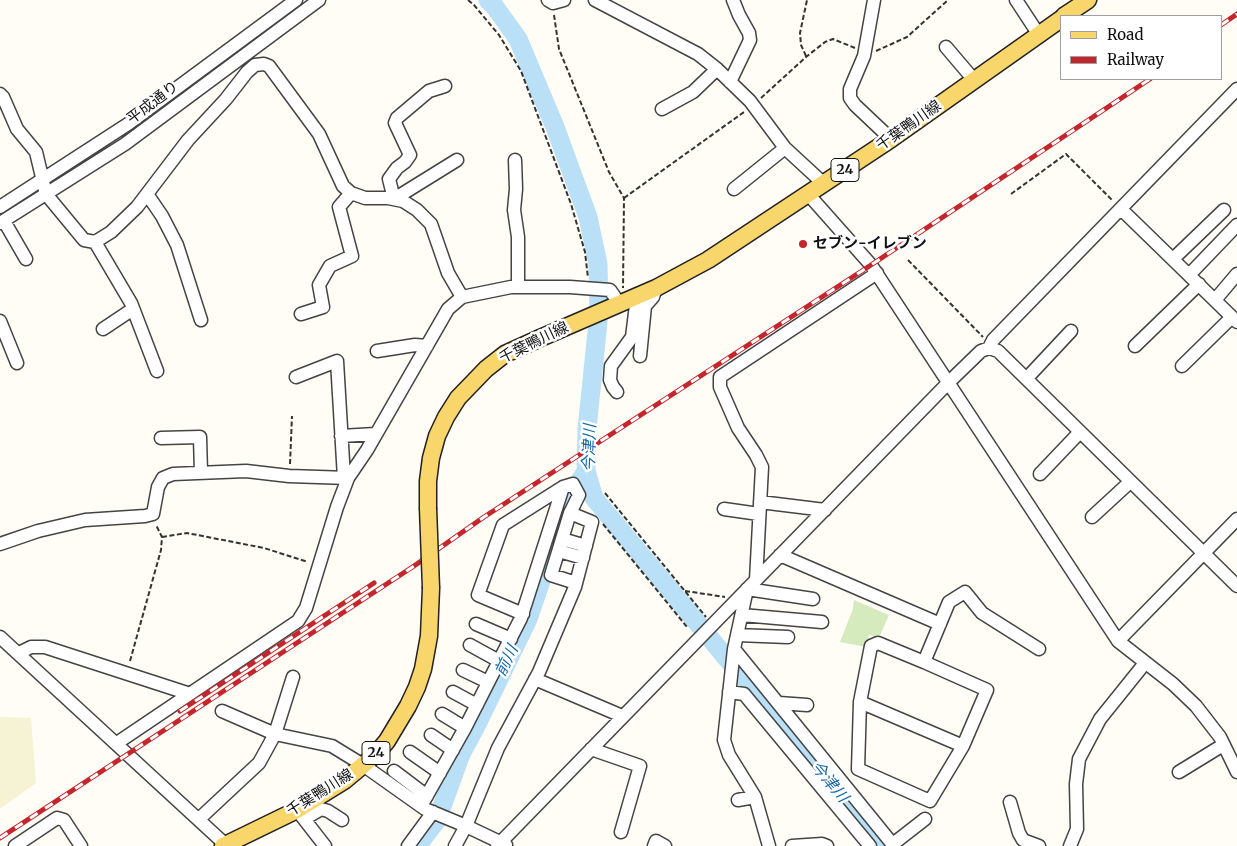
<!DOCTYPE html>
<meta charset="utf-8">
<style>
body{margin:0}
#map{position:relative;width:1237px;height:846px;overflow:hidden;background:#fffdf5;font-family:Merriweather,serif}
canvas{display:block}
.legend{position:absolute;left:1060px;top:15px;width:162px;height:65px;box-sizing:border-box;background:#fff;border:1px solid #a0a0a0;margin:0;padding:6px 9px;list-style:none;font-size:15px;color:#111}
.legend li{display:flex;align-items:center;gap:10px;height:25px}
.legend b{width:25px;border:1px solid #a0a0a0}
</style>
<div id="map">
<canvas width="1237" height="846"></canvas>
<ul class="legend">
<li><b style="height:6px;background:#f9d66b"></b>Road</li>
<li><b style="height:6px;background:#c4262e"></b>Railway</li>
</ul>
</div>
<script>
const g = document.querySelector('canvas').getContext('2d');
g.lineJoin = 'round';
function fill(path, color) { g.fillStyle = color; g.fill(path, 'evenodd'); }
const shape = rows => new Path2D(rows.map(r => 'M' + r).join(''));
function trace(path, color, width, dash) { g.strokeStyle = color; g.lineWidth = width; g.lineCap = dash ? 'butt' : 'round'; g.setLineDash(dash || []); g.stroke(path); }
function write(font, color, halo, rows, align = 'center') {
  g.font = font + ' Merriweather,"Noto Sans JP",serif'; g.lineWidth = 5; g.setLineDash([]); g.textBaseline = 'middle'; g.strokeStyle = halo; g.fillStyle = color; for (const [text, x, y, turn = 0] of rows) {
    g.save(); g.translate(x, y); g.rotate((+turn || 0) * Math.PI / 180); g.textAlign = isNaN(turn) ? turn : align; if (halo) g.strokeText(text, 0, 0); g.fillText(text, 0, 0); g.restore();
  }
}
fill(shape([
 [0,717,31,718,36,783,0,809]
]), '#f6f3d4');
fill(shape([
 [854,600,889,615,879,638,869,635,866,647,840,642,853,609]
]), '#d5ebbd');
trace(shape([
 [488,0,495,7,518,39,555,127,588,217,598,264,599,312,587,429,586,471,594,498,882,846],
 [417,846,437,820,461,754,475,728,528,619,570,496,585,473]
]), '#b9e0f7', 19);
const minor = shape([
 [548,0,553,3,564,0],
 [595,0,698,54,717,69,750,101,785,148,824,184],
 [874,0,864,56,850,89,850,98,855,105,891,139],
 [1016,0,1039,35],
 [946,47,974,80],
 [730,82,750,40,749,33,739,15,733,0],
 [445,86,429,91,397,118,395,123,410,155,405,162,397,168,389,179,394,199,457,160],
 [0,94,3,97,17,129,36,152,46,194,84,240,95,242,111,232,137,207,188,140,226,99,247,72,255,65,264,64,269,66,319,134,343,186,351,193,365,198,388,198,403,201,417,210,431,224,448,273,462,297],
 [662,109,693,92,717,69],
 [515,160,516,189,514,210,518,237,518,287],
 [734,189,785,148],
 [147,194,162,216,177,245,201,320],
 [808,194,871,265,1118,641,1173,684,1196,706,1220,737,1237,772],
 [0,207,128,124,296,0],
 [1121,209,1237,322],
 [4,221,26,259],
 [0,223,125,144,319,0],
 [95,242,131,303,157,371],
 [1173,259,1224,210],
 [1189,275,1237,225],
 [1215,300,1237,274],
 [301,314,323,307,319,285,330,266,352,256,339,207,351,193],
 [0,321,17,363],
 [103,329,133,309],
 [1135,346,1199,284],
 [989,348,993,340,1237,89],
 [377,351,415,345,427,346],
 [640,356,645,306,653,297,656,288],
 [1182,366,1232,317],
 [296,377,337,361,344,478],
 [1027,378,1071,331],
 [617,392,613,387,610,380,611,366,632,337,637,297],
 [341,436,375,434],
 [161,438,200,437,201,473],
 [1040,474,1080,432],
 [760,502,825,510],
 [724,509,759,514],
 [1092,517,1130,482],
 [562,539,586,546],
 [0,544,38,531,85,520,145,516,153,514,158,487,163,478,173,474,246,471,289,476,348,478],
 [559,551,583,558],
 [780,555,940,624],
 [756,580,762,467,756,455,738,428,720,387,720,377,877,273],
 [523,614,478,595,503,525,563,487,573,484,579,495,570,513,551,575,576,583],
 [742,615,822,622],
 [476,624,511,639],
 [737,635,788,637],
 [0,637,227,846],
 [1118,641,1237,519],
 [470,645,499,661],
 [734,649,894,846],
 [19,653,31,647,45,647,190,694],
 [924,662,878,643,871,646,860,702,858,769,930,801,963,746,987,690,924,662,949,602,965,592,982,613,1039,649],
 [463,670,488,682],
 [535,679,622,716],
 [453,692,477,705],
 [729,692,744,694,870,846],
 [860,702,963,746],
 [779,703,807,705],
 [222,711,275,734,332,746,363,765,425,809,466,826,506,845],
 [442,714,465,728],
 [431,735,453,750],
 [117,743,298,621,306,608,337,507,348,478,367,450,448,309,462,297,511,287,570,287,610,290,619,303],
 [591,749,640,766,621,832],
 [410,752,440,773],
 [394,771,427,796],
 [1179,772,1223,745],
 [738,800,755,797],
 [1010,802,1019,833,1023,840,1039,846],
 [421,806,465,728,521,618,563,487],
 [297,810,325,846],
 [199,819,259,763,275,734,293,677],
 [304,819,321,809,328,811,342,820],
 [893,844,925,819],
 [15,846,57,818,64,820,81,846],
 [408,846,433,812],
 [455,846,466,826,498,748,539,672,575,587,592,522,570,513],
 [497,846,949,382,981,351,989,348,998,351,1237,586],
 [654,846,656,841,665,846],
 [769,846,755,797,729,755,724,740,734,649,747,589,813,599],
 [792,846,822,844,827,846],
 [1070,846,1077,829,1076,784,1079,759,1100,719,1145,663]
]);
const major = shape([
 [1064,16,1088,0],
 [428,508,428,481,431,458,437,436,446,417,458,398,486,369,505,354,538,339,656,288,708,260,891,139,1061,19],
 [223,846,297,810,344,781,375,755,387,741,408,706,417,687,423,669,429,636,431,588]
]);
trace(minor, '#444', 15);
trace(major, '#222', 19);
trace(shape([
 [468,0,474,5,499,35,521,71,571,204,585,252,588,278],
 [554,15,559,49,609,172,624,198,623,288],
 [876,51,907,37,948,0],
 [806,56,801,45,800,33,807,0],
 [761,98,806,57,825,42,833,39,855,48],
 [1011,194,1066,154,1112,200],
 [624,198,744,112],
 [908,260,983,337],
 [290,464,292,416],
 [605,493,706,617],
 [603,524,687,627],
 [162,537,187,533,264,548,308,562],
 [685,591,725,597],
 [130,661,161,550,162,537,156,525]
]), '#333', 2, [5, 2.5]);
trace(minor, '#fff', 12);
trace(major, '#f9d66b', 16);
const rail = shape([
 [1221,25,1237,14],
 [180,711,374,583],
 [0,838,414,566,484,517,871,265,1150,79]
]);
trace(rail, '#c4262e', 5);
trace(rail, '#fff', 3, [9]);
const majorBridge = shape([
 [428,508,431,588]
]);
trace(majorBridge, '#222', 19, []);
trace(majorBridge, '#f9d66b', 16);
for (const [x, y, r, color] of [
 [803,244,5,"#c4262e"]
]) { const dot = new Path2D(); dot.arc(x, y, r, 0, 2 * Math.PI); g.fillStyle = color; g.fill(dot); trace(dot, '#fff', 2); }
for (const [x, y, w] of [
 [845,170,28],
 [376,753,28]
]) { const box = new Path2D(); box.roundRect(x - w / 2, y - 11.5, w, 23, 4); g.fillStyle = '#fff'; g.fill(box); trace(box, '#111', 1); }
write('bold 14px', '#111', null, [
 ["24",845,170],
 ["24",376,753]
]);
write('15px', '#111', '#fff', [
 ["平成通り",153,103,-37],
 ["千葉鴨川線",909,126,-35],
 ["千葉鴨川線",534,343,-26],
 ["千葉鴨川線",320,793,-32]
]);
write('bold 15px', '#111', '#fff', [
 ["セブン-イレブン",813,244]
], 'left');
write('italic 16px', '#1768a6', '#fff', [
 ["今津川",590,448,-88],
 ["前川",507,661,-64],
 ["今津川",829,782,50]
]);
</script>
